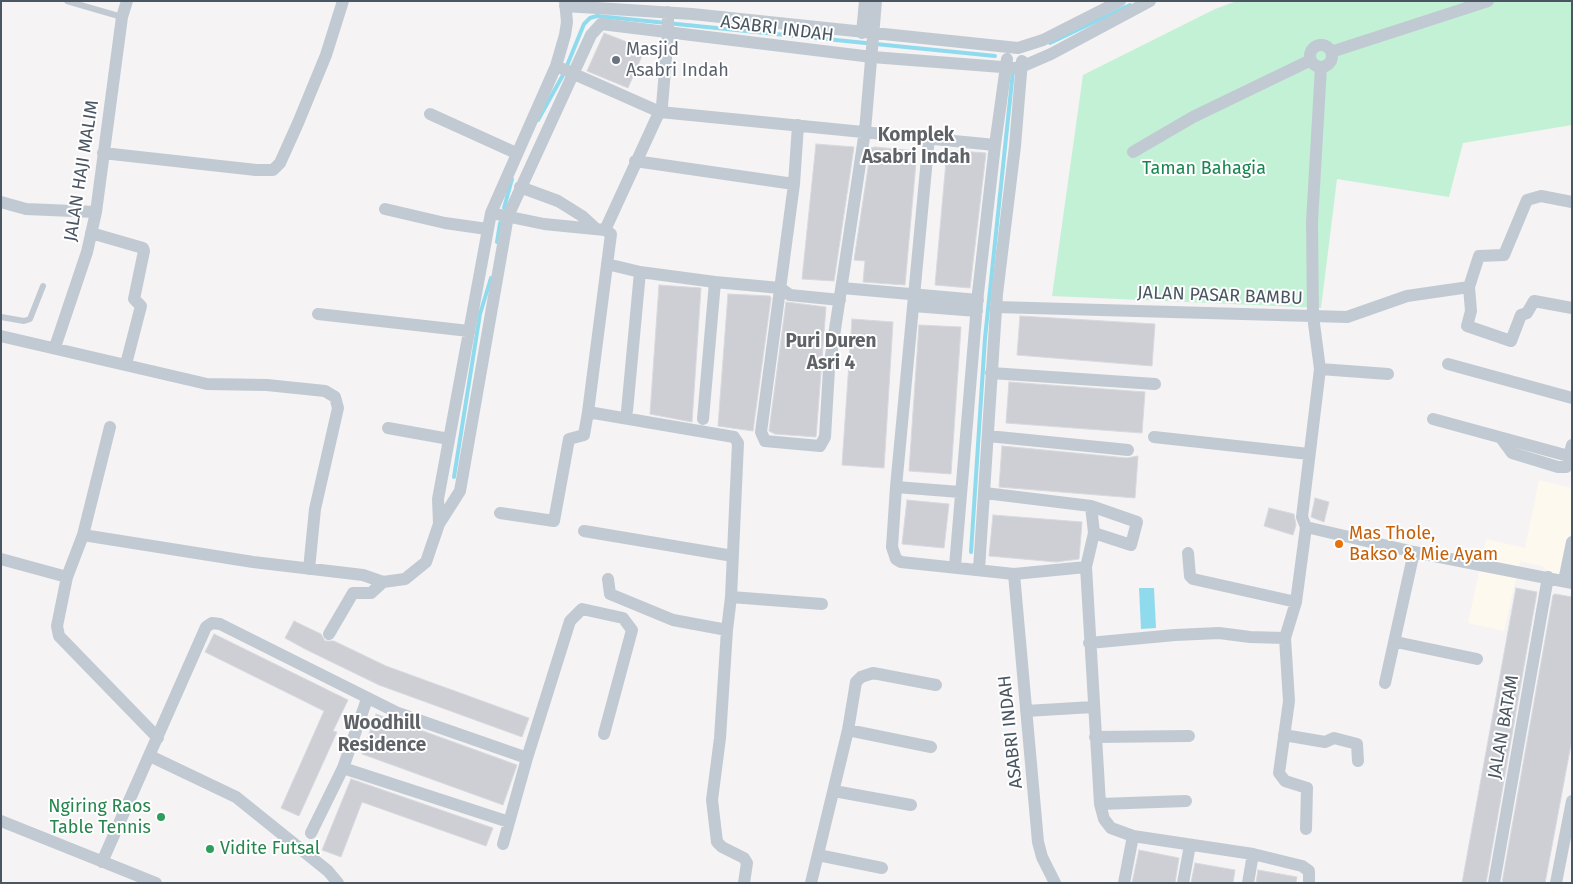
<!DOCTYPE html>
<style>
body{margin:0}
#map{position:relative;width:1573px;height:884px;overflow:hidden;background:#f5f3f3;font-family:"Fira Sans",sans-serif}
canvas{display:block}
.frame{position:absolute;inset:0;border:2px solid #4a5661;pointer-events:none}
</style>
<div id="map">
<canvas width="1573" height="884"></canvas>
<div class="frame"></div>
</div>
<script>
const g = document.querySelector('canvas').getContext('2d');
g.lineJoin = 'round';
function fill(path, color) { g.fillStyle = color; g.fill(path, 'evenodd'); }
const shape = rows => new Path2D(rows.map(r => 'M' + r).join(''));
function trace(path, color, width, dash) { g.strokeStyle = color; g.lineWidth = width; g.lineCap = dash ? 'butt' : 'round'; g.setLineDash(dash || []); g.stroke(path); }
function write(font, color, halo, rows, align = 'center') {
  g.font = font + ' "Fira Sans",sans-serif'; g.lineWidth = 4; g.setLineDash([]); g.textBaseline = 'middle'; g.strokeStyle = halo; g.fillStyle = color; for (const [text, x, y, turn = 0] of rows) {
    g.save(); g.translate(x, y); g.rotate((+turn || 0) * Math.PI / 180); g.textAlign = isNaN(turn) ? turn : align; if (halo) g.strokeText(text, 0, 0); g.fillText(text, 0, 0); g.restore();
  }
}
fill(shape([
 [1539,480,1572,488,1572,551,1566,575,1552,573,1541,566,1520,561,1504,631,1468,623,1486,539,1525,548]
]), '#fdf9ef');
fill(shape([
 [1237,1,1572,1,1572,125,1463,143,1449,197,1337,179,1321,308,1052,296,1083,75,1215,9]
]), '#c3f1d5');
fill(shape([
 [1139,588,1154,588,1156,628,1141,629]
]), '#90daee');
trace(shape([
 [1050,43,1130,5],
 [566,68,584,24,590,18,597,16,995,56],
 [538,120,563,75],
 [504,208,512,179],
 [497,242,500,223],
 [454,477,480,314,491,278],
 [971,552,985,338,1013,71]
]), '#90daee', 4);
const building = shape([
 [604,33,645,49,628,88,587,71,604,33],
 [816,144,854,147,834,281,802,279,816,144],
 [875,147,917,151,905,285,863,282,865,261,854,260,871,148,875,147],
 [947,150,986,153,970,288,935,285,947,150],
 [659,285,701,288,692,422,650,414,659,285],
 [728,294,770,296,771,298,753,431,718,426,728,294],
 [786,302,826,307,816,437,775,434,769,431,786,302],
 [1020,316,1155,324,1152,366,1017,355,1020,316],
 [852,319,893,322,884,468,842,465,852,319],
 [919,325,961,327,951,474,909,471,919,325],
 [1009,382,1145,392,1142,433,1006,423,1009,382],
 [1002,446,1127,458,1138,456,1135,498,999,487,1002,446],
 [1315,498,1329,502,1324,522,1311,517,1315,498],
 [907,500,949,504,944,548,902,544,907,500],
 [1269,508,1294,514,1296,525,1293,535,1264,526,1269,508],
 [993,515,1082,522,1079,559,1056,562,989,556,993,515],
 [1516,588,1537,592,1486,883,1462,883,1516,588],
 [1555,594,1572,597,1572,739,1545,883,1502,883,1553,595,1555,594],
 [294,621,321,634,325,641,334,641,386,666,529,718,522,737,379,685,305,649,285,638,294,621],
 [214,634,348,700,333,731,337,732,299,816,281,808,324,711,205,652,214,634],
 [376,714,517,765,503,805,362,754,376,714],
 [351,779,493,828,486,846,362,802,341,857,322,850,351,779],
 [1139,850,1179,858,1175,883,1132,883,1139,850],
 [1195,863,1235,870,1233,883,1191,883,1195,863],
 [1258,870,1297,877,1296,883,1256,883,1258,870]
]);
fill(building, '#cdcfd5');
trace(building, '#d7d9de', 1);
trace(shape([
 [67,1,122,17],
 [1,317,24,321,30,319,43,286]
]), '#c1cad2', 6);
trace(shape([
 [565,6,692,14,1018,48,1043,40,1120,1],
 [862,33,865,1],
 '1310 56a11 11 0 1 1 22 0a11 11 0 1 1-22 0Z',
 [1331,52,1488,1],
 [556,66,660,112,995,145],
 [1321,67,1312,222,1313,316,1347,317,1407,296,1469,287,1479,256,1504,255,1527,200,1541,196,1572,202],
 [430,114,516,153],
 [798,125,794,184,761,432,765,441,820,446,825,437,829,369,865,131,876,1],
 [929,137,896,487,892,547,896,559,901,562,1014,574,1086,567],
 [1133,152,1193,117,1311,60],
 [103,153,256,170,273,170,280,163,298,123,326,55,343,1],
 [635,161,794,184],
 [520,187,558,201,582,216,595,228],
 [1,202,26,209,96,212],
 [385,209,445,223,487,229],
 [491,213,544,224,605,230,611,234,588,412,734,437,738,443,731,597,727,630,720,738,712,800,717,842,722,847,744,858,747,863,744,883],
 [605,230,662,106,668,34,668,12],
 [91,233,143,248,144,251,134,299,141,306,126,364],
 [607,264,640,272,715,282,780,288,790,295,840,300],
 [1469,287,1471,311,1467,326,1511,341,1521,315,1527,313,1534,301,1572,308],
 [842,288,978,300],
 [913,306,977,311],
 [996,307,1313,316,1320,369,1302,517,1306,527,1414,552,1572,583],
 [318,314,469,331],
 [1,336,207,384,267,385,325,391,335,397,338,408,315,509,309,569],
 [55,347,87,252,96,212,122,17,127,1],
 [1448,364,1572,398],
 [1320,369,1388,374],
 [991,373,1155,384],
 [627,411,640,272],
 [703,419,715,282],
 [1433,419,1572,457],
 [388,428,449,439],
 [988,436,1128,450],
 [1154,437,1309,454],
 [1501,438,1512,453,1558,467,1566,467,1572,445],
 [896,487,960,492],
 [985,493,1091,506,1094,533,1086,567,1100,804,1104,819,1111,828,1133,836],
 [1091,506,1137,522,1131,545,1094,533],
 [500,513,554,521,569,439,584,435,588,412],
 [439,524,438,499,491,213,556,66,565,35,567,22,565,1],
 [584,531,733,556],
 [83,535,253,562,363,575,383,582,405,579,426,562,439,524,460,491,508,216,591,35,601,24,872,57,1015,68,1021,67,1051,54,1150,1],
 [1188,553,1190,576,1193,579,1296,602],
 [1,559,67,577,83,535,110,427],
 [955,566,978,293,995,145,1007,59],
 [979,569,997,294,1015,146,1022,61],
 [1014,574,1038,842,1042,857,1055,883],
 [67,577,57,626,59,636,158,738],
 [608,579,610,594,673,620,727,630],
 [1564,581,1572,542],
 [731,597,822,604],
 [329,634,353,593,371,593,383,582],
 [1396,642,1477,659],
 [1089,643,1175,635,1219,633,1250,637,1285,638],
 [1385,683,1414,552],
 [1026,711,1093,707],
 [848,730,931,747],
 [1284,735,1325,742,1334,738,1357,744,1358,761],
 [1095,737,1189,736],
 [150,756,236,797,328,871,338,883],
 [343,768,509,822],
 [834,791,911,805],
 [1100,804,1186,801],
 [1,821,156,883],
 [1306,829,1307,788,1285,781,1279,773,1289,701,1285,638,1296,602,1306,527],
 [311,833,343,768,367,699],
 [503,844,527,758,570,621,582,609,623,618,632,630,604,734],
 [818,855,882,868],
 [102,862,206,627,212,623,220,624,398,713,527,758],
 [811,883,848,730,856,682,861,677,873,673,936,685],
 [1124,883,1133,836,1253,854,1302,866,1309,871,1309,883],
 [1183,883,1190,845],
 [1248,883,1253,854],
 [1494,883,1548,577],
 [1556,883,1572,801]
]), '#c1cad2', 12);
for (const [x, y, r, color] of [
 [616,60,5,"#6b7280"],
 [1339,544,5,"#e8710a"],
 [161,817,5,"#2e9e5b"],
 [210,849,5,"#2e9e5b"]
]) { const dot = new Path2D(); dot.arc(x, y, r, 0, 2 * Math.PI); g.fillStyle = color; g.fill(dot); trace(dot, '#fff', 2); }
write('18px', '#4a5661', '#fff', [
 ["ASABRI INDAH",777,29,7],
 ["JALAN HAJI MALIM",82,171,-81],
 ["JALAN PASAR BAMBU",1220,296,2],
 ["JALAN BATAM",1504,727,-80],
 ["ASABRI INDAH",1011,732,-96]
]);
write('18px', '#5b616d', '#fff', [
 ["Masjid",626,50],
 ["Asabri Indah",626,71]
], 'left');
write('18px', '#17864f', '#fff', [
 ["Taman Bahagia",1204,169]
]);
write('18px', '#c56008', '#fff', [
 ["Mas Thole,",1349,534],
 ["Bakso & Mie Ayam",1349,555]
], 'left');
write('18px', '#27864d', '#fff', [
 ["Ngiring Raos",151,807],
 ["Table Tennis",151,828],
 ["Vidite Futsal",220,849,"left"]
], 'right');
write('bold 19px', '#5f6368', '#fff', [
 ["Komplek",916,136],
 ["Asabri Indah",916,158],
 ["Puri Duren",831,342],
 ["Asri 4",831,364],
 ["Woodhill",382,724],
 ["Residence",382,746]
]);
</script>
